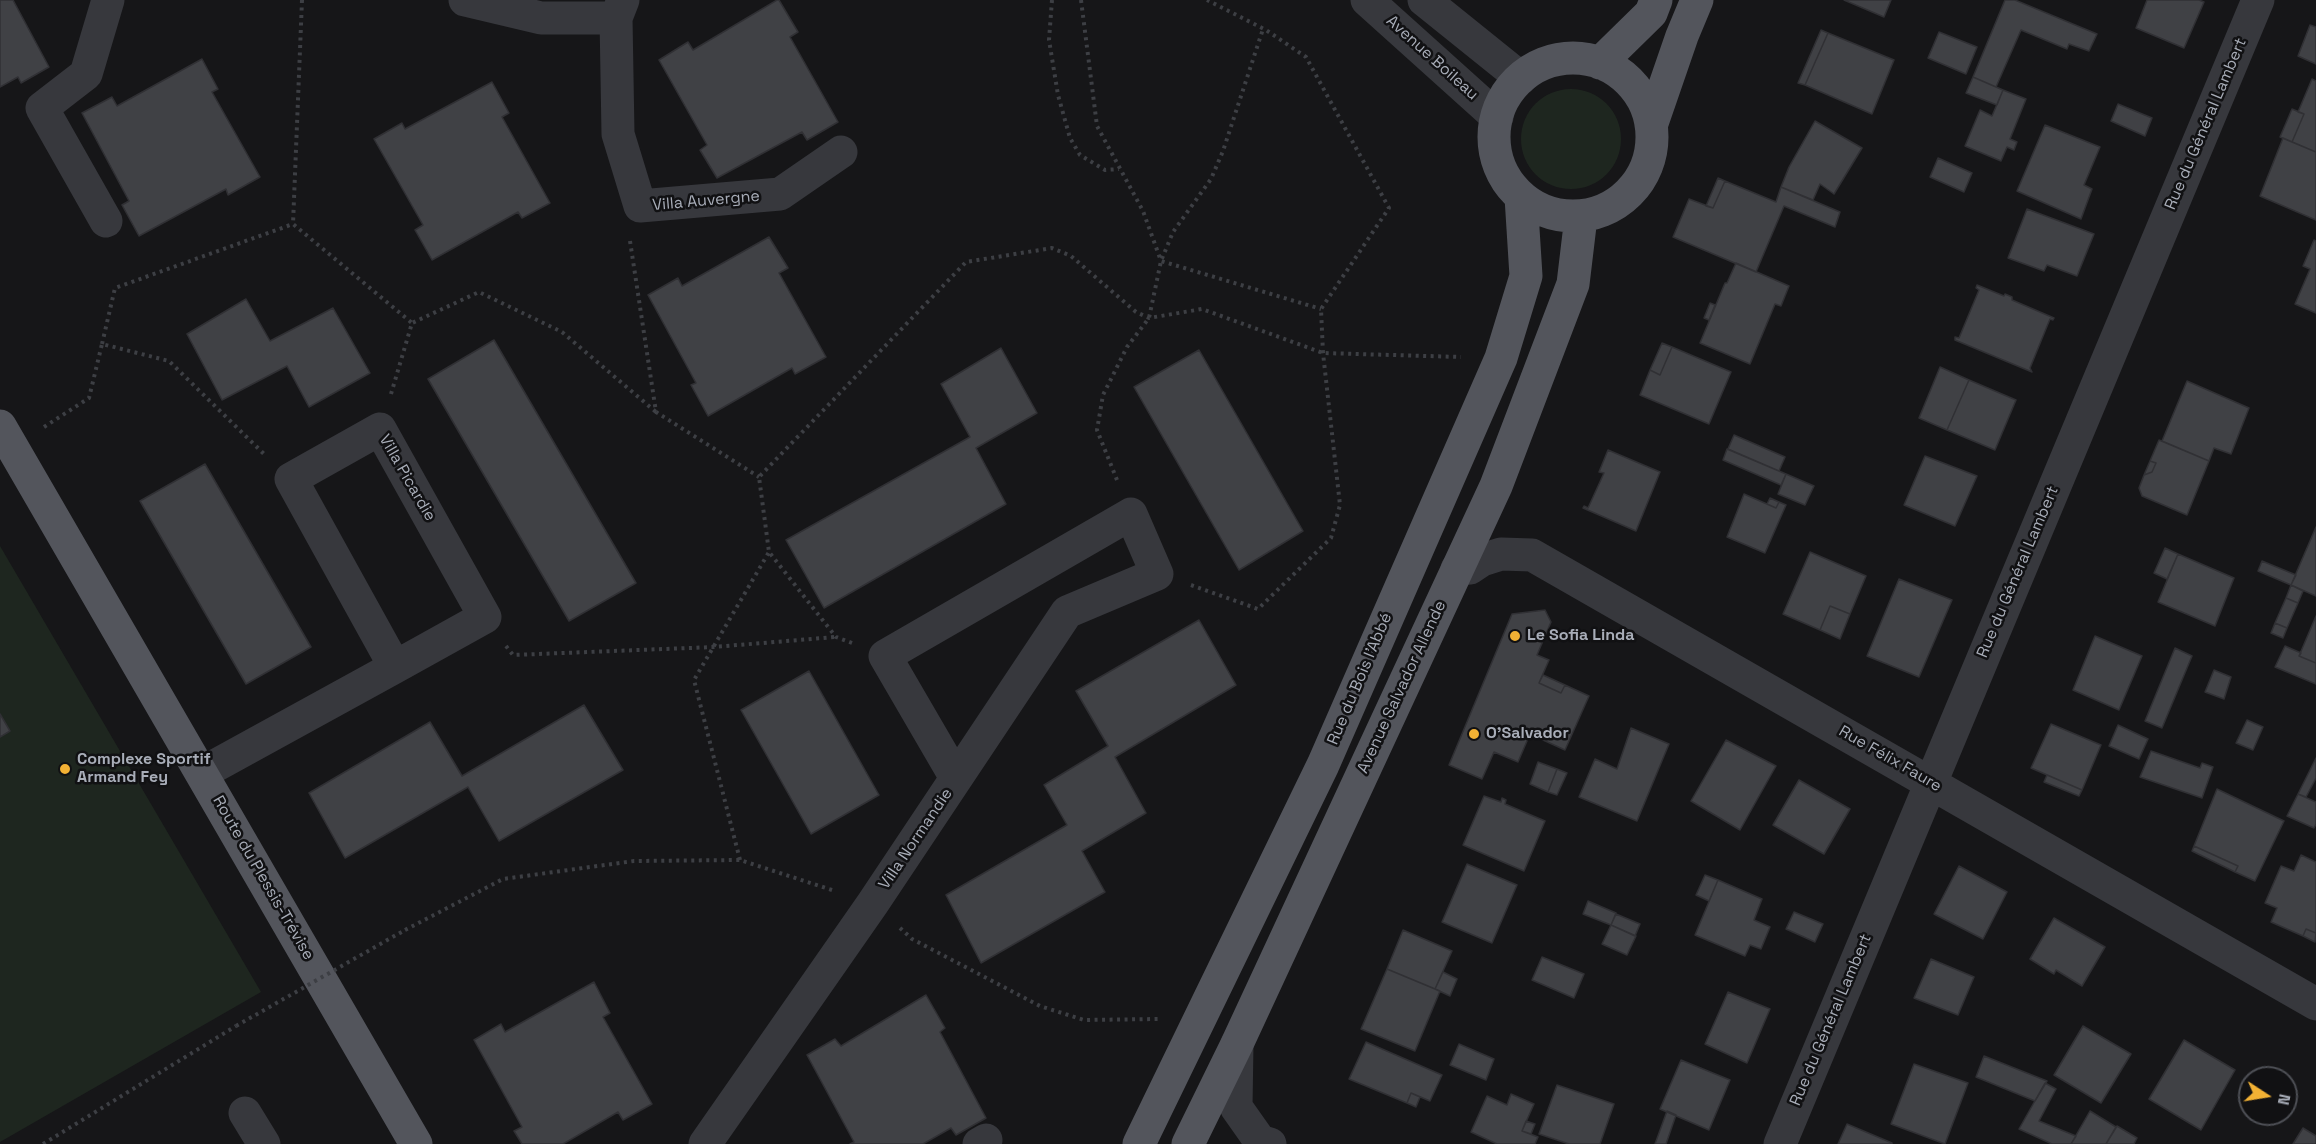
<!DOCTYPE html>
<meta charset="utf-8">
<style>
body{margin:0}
#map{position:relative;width:2316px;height:1144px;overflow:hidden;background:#161618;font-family:"Space Grotesk",sans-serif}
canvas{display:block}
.north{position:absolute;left:2238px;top:1066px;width:60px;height:60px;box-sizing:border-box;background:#111113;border:2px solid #4d4f55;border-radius:50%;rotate:102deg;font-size:16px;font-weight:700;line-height:24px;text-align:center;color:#a8adb8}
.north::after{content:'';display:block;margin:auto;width:21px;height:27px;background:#f2b134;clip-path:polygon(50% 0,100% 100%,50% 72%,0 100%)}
</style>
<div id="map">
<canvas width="2316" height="1144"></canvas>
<div class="north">N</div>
</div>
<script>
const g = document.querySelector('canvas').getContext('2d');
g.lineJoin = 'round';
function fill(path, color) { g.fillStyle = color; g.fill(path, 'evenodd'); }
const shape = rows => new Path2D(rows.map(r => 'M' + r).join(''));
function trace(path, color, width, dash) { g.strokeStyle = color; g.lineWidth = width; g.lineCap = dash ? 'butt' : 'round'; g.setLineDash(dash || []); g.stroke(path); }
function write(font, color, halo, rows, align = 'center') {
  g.font = font + ' "Space Grotesk",sans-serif'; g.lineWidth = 5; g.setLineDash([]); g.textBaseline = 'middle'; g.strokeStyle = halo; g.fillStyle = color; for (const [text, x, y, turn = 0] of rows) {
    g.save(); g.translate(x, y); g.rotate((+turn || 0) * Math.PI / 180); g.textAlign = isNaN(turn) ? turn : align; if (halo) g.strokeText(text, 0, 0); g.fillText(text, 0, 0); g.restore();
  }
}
fill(shape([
 '1521 139a50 50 0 1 1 100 0a50 50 0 1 1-100 0Z',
 [0,546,261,992,0,1142]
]), '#1e261f');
const building = shape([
 [0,0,13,0,49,67,21,83,18,77,0,87,0,0],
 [777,0,779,0,798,32,790,37,838,122,807,140,802,132,717,178,700,150,707,145,659,60,688,42,693,50,777,0],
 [1844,0,1891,0,1884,17,1844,0],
 [2005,0,2015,0,2097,34,2089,51,2069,44,2067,49,2021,30,1996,87,1973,77,2005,0],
 [2147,0,2199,0,2204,2,2184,48,2136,28,2147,0],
 [2310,25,2316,27,2316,64,2298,56,2310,25],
 [1821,30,1828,33,1805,85,1798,83,1821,30],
 [1939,32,1977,47,1966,74,1928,58,1939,32],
 [1828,33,1894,60,1872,114,1805,85,1828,33],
 [202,59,218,89,212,92,260,177,228,195,226,189,139,236,122,205,129,201,82,113,112,97,117,106,202,59],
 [1973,77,2003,90,1997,105,1966,93,1973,77],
 [2312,79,2316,81,2316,152,2292,142,2304,114,2298,112,2312,79],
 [492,82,509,113,502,117,550,203,522,218,518,212,432,260,415,230,423,225,374,139,402,123,405,129,492,82],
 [2003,90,2026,99,2010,139,2017,142,2014,150,2007,147,2001,161,1965,146,1980,110,1992,116,2003,90],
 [2118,104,2152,118,2145,136,2111,121,2118,104],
 [2292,109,2304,114,2292,142,2280,137,2292,109],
 [1815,121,1862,148,1834,194,1820,184,1813,200,1781,187,1789,167,1815,121],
 [2045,125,2100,147,2084,185,2092,189,2081,219,2017,191,2045,125],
 [2283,138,2316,152,2316,220,2260,196,2283,138],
 [1938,158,1972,173,1964,192,1930,177,1938,158],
 [1718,178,1725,181,1713,208,1706,206,1718,178],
 [1725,181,1776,202,1781,187,1840,212,1835,227,1784,206,1756,272,1673,237,1689,199,1713,208,1725,181],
 [2027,209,2094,234,2077,276,2047,265,2044,271,2008,258,2027,209],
 [769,237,788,268,779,273,826,357,795,374,792,368,708,416,691,385,696,383,648,295,678,278,682,286,769,237],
 [2314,240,2316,241,2316,313,2295,304,2310,269,2303,266,2314,240],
 [1736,263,1789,286,1781,306,1775,304,1750,364,1700,343,1725,283,1727,283,1736,263],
 [1977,285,2004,296,2005,294,2012,297,2012,300,2054,318,2053,320,2050,319,2030,368,2032,372,1955,340,1955,337,1959,338,1979,290,1976,288,1977,285],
 [246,299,270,341,333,308,370,373,309,407,287,366,222,400,187,334,246,299],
 [1710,303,1715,305,1709,320,1704,318,1710,303],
 [494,340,636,583,569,621,428,379,494,340],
 [1662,343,1672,347,1660,375,1650,370,1662,343],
 [1672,347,1731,372,1709,424,1640,395,1650,370,1660,375,1672,347],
 [1001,348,1037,413,976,448,1006,504,824,608,786,540,970,437,941,384,1001,348],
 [1199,350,1303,531,1239,570,1134,387,1199,350],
 [1940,367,1969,380,1947,430,1919,418,1940,367],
 [1969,380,2016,400,1995,450,1947,430,1969,380],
 [2187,381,2249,408,2231,454,2214,448,2209,461,2162,441,2187,381],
 [1734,435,1785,457,1779,471,1728,449,1734,435],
 [2159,440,2209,461,2187,515,2142,496,2139,488,2144,475,2152,472,2156,463,2150,461,2159,440],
 [1727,449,1786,474,1781,485,1723,460,1727,449],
 [1608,450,1660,472,1636,531,1583,508,1584,506,1588,508,1604,473,1599,472,1608,450],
 [1925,456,1977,476,1955,526,1904,505,1925,456],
 [2150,461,2156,463,2152,472,2144,475,2150,461],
 [205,464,311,647,246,684,140,501,205,464],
 [1786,474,1814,486,1805,505,1778,494,1786,474],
 [1744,494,1776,508,1779,502,1786,505,1765,553,1727,537,1744,494],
 [1770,498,1779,502,1776,508,1767,504,1770,498],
 [2316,527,2316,596,2291,585,2316,527],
 [2165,548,2178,554,2167,579,2154,573,2165,548],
 [1810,552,1866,576,1850,614,1830,606,1820,630,1783,614,1810,552],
 [2178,554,2234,578,2215,626,2158,602,2178,554],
 [2262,561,2296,575,2291,585,2258,571,2262,561],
 [1899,579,1952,600,1919,677,1867,656,1899,579],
 [2291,585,2303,591,2298,603,2286,598,2291,585],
 [2286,598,2298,603,2287,628,2275,623,2286,598],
 [1830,606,1850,614,1840,639,1820,630,1830,606],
 [1545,610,1551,622,1537,655,1549,660,1539,683,1561,693,1565,685,1589,696,1565,750,1530,734,1518,762,1494,752,1482,779,1449,765,1512,614,1545,610],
 [2316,616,2316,663,2299,656,2316,616],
 [1199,620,1236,685,1115,757,1146,813,1082,851,1105,892,981,963,946,895,1067,825,1044,785,1108,746,1076,691,1199,620],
 [2275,623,2287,628,2283,638,2271,633,2275,623],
 [2095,636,2142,656,2119,710,2073,690,2095,636],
 [2285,646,2301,653,2299,656,2316,663,2316,684,2275,667,2285,646],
 [2175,648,2192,656,2162,728,2145,721,2175,648],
 [2214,670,2231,677,2224,699,2205,692,2214,670],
 [809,671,879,795,811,834,741,710,809,671],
 [1543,675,1565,685,1561,693,1539,683,1543,675],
 [584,705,623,770,499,841,468,787,345,858,309,793,430,722,462,776,584,705],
 [0,714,10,731,0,737,0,714],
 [2247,720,2263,727,2253,750,2236,743,2247,720],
 [2051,724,2101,745,2082,790,2031,768,2051,724],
 [2118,725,2148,739,2139,759,2109,746,2118,725],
 [1631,728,1669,744,1637,821,1579,797,1595,759,1617,769,1631,728],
 [1726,740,1776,766,1740,830,1691,801,1726,740],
 [2151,751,2200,768,2202,763,2213,767,2202,798,2140,777,2151,751],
 [2316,758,2316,778,2306,797,2298,794,2316,758],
 [1538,762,1557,769,1548,792,1530,784,1538,762],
 [1557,769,1567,773,1557,795,1548,792,1557,769],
 [2047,775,2082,790,2079,796,2044,782,2047,775],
 [1799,780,1850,809,1824,854,1773,825,1799,780],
 [2217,789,2284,821,2255,881,2235,872,2238,866,2194,846,2217,789],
 [2298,794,2316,802,2316,824,2314,828,2287,816,2298,794],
 [1484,796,1501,802,1502,798,1506,800,1505,804,1545,821,1524,871,1463,845,1484,796],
 [2194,846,2238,866,2235,872,2192,851,2194,846],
 [2301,855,2316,862,2316,933,2306,929,2303,936,2271,922,2277,908,2265,903,2281,866,2294,871,2301,855],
 [1467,864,1517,885,1492,943,1442,922,1467,864],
 [1959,866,2007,892,1983,939,1934,914,1959,866],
 [1705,875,1718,880,1709,901,1696,895,1705,875],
 [1718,880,1762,899,1754,920,1770,927,1761,949,1750,945,1745,956,1695,935,1718,880],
 [1588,901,1616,913,1611,925,1583,914,1588,901],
 [1794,912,1823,924,1815,942,1786,929,1794,912],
 [1616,914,1640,924,1635,936,1611,925,1616,914],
 [2054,918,2105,947,2082,986,2056,970,2054,974,2030,959,2054,918],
 [1611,925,1636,936,1627,955,1602,944,1611,925],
 [2306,929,2316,933,2315,942,2303,936,2306,929],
 [1403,930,1452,951,1435,989,1387,969,1403,930],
 [1542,957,1584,974,1574,998,1532,980,1542,957],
 [1931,959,1974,977,1958,1015,1914,998,1931,959],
 [1387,969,1440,991,1415,1051,1361,1029,1387,969],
 [1443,972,1457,979,1450,996,1435,989,1443,972],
 [594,982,610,1013,603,1017,652,1104,623,1120,618,1112,563,1144,522,1144,514,1131,522,1127,474,1040,501,1024,505,1032,594,982],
 [1728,992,1770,1009,1747,1063,1705,1044,1728,992],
 [926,995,945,1028,940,1032,986,1118,956,1135,951,1128,923,1144,850,1144,854,1142,807,1055,835,1039,841,1046,926,995],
 [2083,1026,2131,1054,2101,1103,2054,1075,2083,1026],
 [2184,1040,2235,1070,2201,1130,2149,1099,2184,1040],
 [1366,1042,1442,1075,1430,1101,1411,1093,1407,1103,1349,1079,1366,1042],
 [1459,1044,1494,1059,1486,1080,1450,1065,1459,1044],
 [1984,1056,2047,1081,2035,1101,1976,1077,1984,1056],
 [1681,1060,1730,1080,1709,1130,1660,1109,1681,1060],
 [1914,1064,1968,1083,1945,1144,1891,1124,1914,1064],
 [2045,1083,2056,1089,2039,1121,2076,1136,2071,1144,2052,1144,2019,1129,2045,1083],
 [1557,1085,1614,1104,1600,1144,1569,1144,1539,1134,1557,1085],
 [1411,1093,1420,1097,1416,1107,1407,1103,1411,1093],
 [1511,1094,1534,1104,1522,1131,1538,1137,1535,1144,1497,1144,1471,1132,1487,1096,1507,1105,1511,1094],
 [1667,1111,1676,1115,1666,1144,1655,1144,1667,1111],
 [2090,1111,2116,1127,2106,1144,2071,1144,2090,1111],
 [1526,1121,1535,1124,1531,1134,1522,1131,1526,1121],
 [1847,1124,1892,1143,1892,1144,1838,1144,1847,1124],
 [2117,1126,2137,1138,2134,1144,2106,1144,2117,1126],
 [2303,1128,2316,1136,2316,1144,2293,1144,2303,1128]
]);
fill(building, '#404145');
trace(building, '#303034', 1.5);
trace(shape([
 [302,0,293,224,412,323],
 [1052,0,1049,40,1058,95,1070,138,1080,155,1105,170,1119,169],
 [1081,0,1097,126,1143,211,1161,261,1321,309],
 [630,241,656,412,759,477],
 [102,344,115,288,293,224],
 [391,394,412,323,479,292,562,332,656,412],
 [44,427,89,398,102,344,169,361,264,454],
 [1117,480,1097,430,1103,395,1127,347,1149,318,1161,261,1173,232,1211,179,1223,151,1263,29],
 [1191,585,1258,609,1331,538,1340,505,1323,353,1321,309,1389,208,1306,57,1266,30,1207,0],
 [852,643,836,637,769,552,759,477,966,262,1052,248,1071,256,1136,312,1149,318,1202,309,1323,353,1461,357],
 [506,646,513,655,714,647,835,637],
 [740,860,694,680,769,552],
 [900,928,912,939,1040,1006,1084,1020,1158,1019],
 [405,930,503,879,634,861,740,860,835,891],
 [43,1144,236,1026]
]), '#3d3f44', 4, [3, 4.5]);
trace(shape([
 [465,0,541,18,616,18],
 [623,0,616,18,618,134,640,206,780,194,841,152],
 [1367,0,1497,117],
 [1424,0,1521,78],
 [106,221,42,108,86,74,108,0],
 [1457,569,1470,568,1482,560,1501,554,1532,555,2316,1004],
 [202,773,395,667,485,617,380,429,291,479,395,667],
 [1237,1044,1236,1107,1260,1141,1270,1144],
 [245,1113,264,1144],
 [705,1144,873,903,1067,612,1157,574,1131,514,885,656,956,778],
 [979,1144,986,1140],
 [1780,1144,2258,0]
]), '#37383d', 33);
trace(shape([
 '1494 137a79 79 0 1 1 158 0a79 79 0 1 1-158 0Z',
 [1600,63,1651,13,1656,0],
 [1652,123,1682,36,1697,0],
 [0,426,416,1144],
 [1139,1144,1323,765,1501,358,1526,276,1521,197],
 [1188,1144,1237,1044,1496,486,1573,284,1581,217]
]), '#53555c', 33);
trace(shape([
 [236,1026,405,930]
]), '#3d3f44', 4, [3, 4.5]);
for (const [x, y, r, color] of [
 [1515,636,6,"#f2b134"],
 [1474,734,6,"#f2b134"],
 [65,769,6,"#f2b134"]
]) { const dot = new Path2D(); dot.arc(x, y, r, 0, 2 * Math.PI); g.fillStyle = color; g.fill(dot); trace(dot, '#111113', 2); }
write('16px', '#a8adb8', '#111113', [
 ["Avenue Boileau",1432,58,42],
 ["Rue du Général Lambert",2206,124,-67],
 ["Villa Auvergne",706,201,-5],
 ["Villa Picardie",407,478,60],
 ["Rue du Général Lambert",2018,572,-67],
 ["Rue du Bois l'Abbé",1360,679,-67],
 ["Avenue Salvador Allende",1402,687,-65],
 ["Rue Félix Faure",1890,759,30],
 ["Villa Normandie",916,839,-56],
 ["Route du Plessis-Trévise",263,878,60],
 ["Rue du Général Lambert",1831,1020,-67]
]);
write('bold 16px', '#a8adb8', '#111113', [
 ["Le Sofia Linda",1527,636],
 ["O’Salvador",1486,734],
 ["Complexe Sportif",77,760],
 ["Armand Fey",77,778]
], 'left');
</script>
